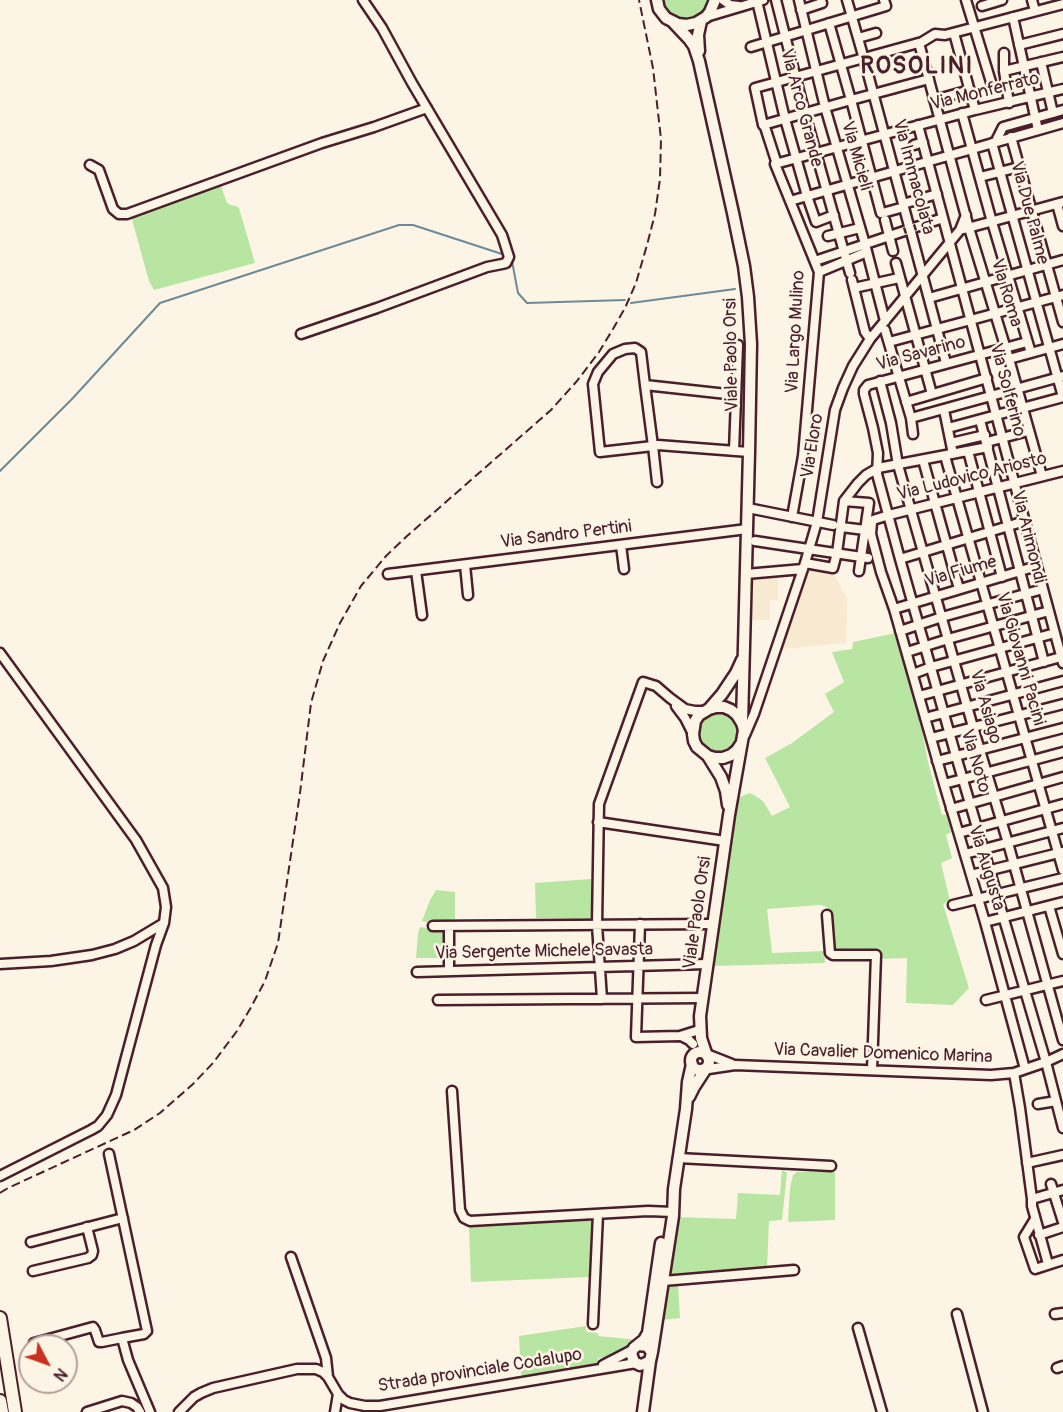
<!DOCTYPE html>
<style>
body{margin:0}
#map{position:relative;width:1063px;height:1412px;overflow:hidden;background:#fcf5e5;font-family:Pangolin,sans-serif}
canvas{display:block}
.north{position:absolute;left:18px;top:1334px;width:60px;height:60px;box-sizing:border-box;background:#fcf5e5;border:2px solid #b59f9b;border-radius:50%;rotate:131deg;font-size:16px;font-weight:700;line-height:24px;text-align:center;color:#4a1f2b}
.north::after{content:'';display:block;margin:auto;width:21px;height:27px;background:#c8321e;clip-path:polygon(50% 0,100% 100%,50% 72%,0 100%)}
</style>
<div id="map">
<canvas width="1063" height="1412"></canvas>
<div class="north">N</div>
</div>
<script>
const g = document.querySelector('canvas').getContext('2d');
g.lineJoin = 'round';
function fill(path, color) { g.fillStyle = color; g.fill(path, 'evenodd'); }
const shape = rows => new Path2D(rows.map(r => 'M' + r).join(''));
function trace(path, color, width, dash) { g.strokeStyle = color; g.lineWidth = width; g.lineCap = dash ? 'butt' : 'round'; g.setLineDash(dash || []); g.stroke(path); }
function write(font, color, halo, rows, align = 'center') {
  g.font = font + ' Pangolin,sans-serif'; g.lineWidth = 5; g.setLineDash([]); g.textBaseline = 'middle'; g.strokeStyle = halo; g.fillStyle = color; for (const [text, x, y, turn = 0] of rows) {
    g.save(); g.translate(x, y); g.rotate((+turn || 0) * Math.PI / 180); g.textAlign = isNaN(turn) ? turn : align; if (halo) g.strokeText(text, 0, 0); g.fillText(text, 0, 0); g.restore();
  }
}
fill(shape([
 [807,566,831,569,847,598,846,643,782,649],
 [778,573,778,600,770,600,770,620,750,620,751,577]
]), '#f8ead1');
fill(shape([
 [661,0,711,0,708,8,696,20,680,21,665,12],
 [220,183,227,203,230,205,236,206,239,208,255,263,154,290,149,281,131,216],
 [896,633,921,725,928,762,942,815,949,814,947,817,951,832,946,835,952,858,941,863,950,901,943,904,969,988,953,1005,906,1003,907,958,880,959,879,951,833,951,832,914,827,907,820,905,767,909,772,953,824,951,825,963,713,966,737,798,750,793,754,795,763,801,772,816,790,807,765,758,792,743,834,712,825,694,844,682,832,652,852,649,853,642],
 '698 732a20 20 0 1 1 40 0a20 20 0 1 1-40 0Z',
 [591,879,592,915,589,919,536,918,535,883],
 [436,890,455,892,455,919,429,923,422,921,430,900],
 [420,927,447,931,446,968,444,968,444,958,416,958,418,933],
 [782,1169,787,1173,782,1220,769,1221,767,1268,673,1274,670,1272,667,1268,675,1217,736,1219,738,1193,780,1195],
 [797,1172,835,1172,835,1220,789,1222,788,1220,790,1188,793,1175],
 [592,1219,589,1277,471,1282,469,1227],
 [678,1285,680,1318,661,1320,665,1289],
 [586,1326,586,1332,598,1333,598,1336,638,1340,639,1333,645,1334,631,1346,610,1357,598,1358,597,1365,523,1377,521,1374,519,1336]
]), '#b9e5a2');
trace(shape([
 [512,261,518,293,527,303,625,300],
 [631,303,735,289],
 [0,471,72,399,160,303,399,225,413,225,505,255]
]), '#6c8a98', 2);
const minor = shape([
 [723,0,730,5,739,6],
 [776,0,805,114,850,273],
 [799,0,825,107,865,244,885,321],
 [847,0,864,59,909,226],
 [966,0,991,82],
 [1032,0,1035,11],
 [757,1,785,119,807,196,816,222,834,215],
 [982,6,1002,0],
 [801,10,822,3],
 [706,17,763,0],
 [1013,17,1038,130],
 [829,23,851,100,881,213],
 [954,33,975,110],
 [858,38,876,33],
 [919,43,969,228,1009,359,1042,476],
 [1019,45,1063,34],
 [751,47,886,6,884,0],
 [1004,53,1004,71,1009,103],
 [1041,62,1053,113],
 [1004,71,1063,57],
 [934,100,970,90],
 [962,113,992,222,1031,353],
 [763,125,851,100,929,79],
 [918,125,1063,663],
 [1011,137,1063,322],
 [996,141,1003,127,1063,110],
 [992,143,1063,397],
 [914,145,923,142],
 [775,164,975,110,1063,89],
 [90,165,99,170,113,209,119,214,127,214,322,143,374,127,427,108],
 [980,177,1019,167],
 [790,201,1063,123],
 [903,204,937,194],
 [1057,204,1063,226],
 [886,212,904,207],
 [885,220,893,251],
 [964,229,1063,202],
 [911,232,946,363],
 [828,236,860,228],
 [815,261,943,218],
 [896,263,932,394],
 [819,272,867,252],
 [852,280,865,332,870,339],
 [854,288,899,278],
 [929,298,1063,260],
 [885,330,911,418,913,434],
 [301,334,377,308,487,267,502,264,506,263,509,257,502,235,412,83,382,28,363,0],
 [889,342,1063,295],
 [1027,342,868,385,864,390,864,394,873,428,878,453,877,474,900,559,956,756,1046,1062,1063,1128],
 [1009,359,1063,344],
 [880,381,891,423,898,465,973,727,1008,843,1063,1040],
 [645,385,736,395],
 [906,402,987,378],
 [944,410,953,454],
 [911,418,1063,376],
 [980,420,1044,662],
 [948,428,1063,397],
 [987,442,1028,431],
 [951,443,985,435],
 [734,451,738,345],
 [968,451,1002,577],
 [945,456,1063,870],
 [923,460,959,589],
 [657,482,653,446,645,385,641,352,635,348,625,349,613,354,598,372,593,384,600,452,653,446,658,445,749,452],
 [844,501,869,503,859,571],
 [748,508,833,525],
 [792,517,803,456,819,272,775,164,776,161,765,127,763,125,755,88,922,42,935,34,945,35,1063,4],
 [841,527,865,530],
 [755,541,868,558],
 [621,545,624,569],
 [900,559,1025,521],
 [805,563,833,568,837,553,844,501,858,483,866,475,878,468,988,447],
 [465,565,468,595],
 [416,571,422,615],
 [388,574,747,529],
 [746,574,803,569],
 [894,609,1037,566],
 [900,631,942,617,1043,589],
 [907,652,948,639,1049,611],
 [0,653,136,840,163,888,166,907,164,923,156,945,116,1095,107,1115,98,1126,91,1130,0,1176],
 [913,674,931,667,1055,633],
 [919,696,1061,657],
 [676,706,685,718,693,734],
 [925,718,1063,681],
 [745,735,754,714,805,563,817,522,835,410,843,388,853,366,870,339,960,230,966,215],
 [931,738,1063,704],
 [937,761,1063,728],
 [944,784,1063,752],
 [951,809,1063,777],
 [598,822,725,841],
 [959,833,1063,804],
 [965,854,1063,828],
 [971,875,1063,852],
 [953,905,1063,878],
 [1049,906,1063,954],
 [827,915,830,953,833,955,876,955,872,1070],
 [985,922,1063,902],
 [640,924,636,1037,680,1036,696,1031],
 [433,926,713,924],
 [0,964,51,961,92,955,115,949,134,941,164,923],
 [449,970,449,926],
 [417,972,707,964],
 [602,999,597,925,599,804,643,682,656,686,670,698,685,709,695,711,704,711],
 [438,1000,702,998],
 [986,1000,1063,981],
 [681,1036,689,1040,693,1044],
 [704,1053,732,1064],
 [1025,1069,985,922,944,784,894,609,881,572,871,534,872,523,873,520,889,515,1063,471],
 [702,1070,735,1065,991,1075,1014,1073,1046,1062,1063,1054],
 [1014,1073,1020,1108,1032,1199,1032,1206,1048,1264],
 [452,1091,460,1210,464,1218,470,1221,648,1211,673,1212],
 [1038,1104,1056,1101],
 [109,1154,147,1331,144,1334,122,1338,128,1360,150,1412],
 [678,1158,831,1166],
 [1027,1163,1063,1155],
 [1051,1184,1063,1222],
 [1032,1199,1063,1190],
 [1035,1219,1024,1237,1035,1269,1063,1260],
 [1039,1235,1063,1227],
 [31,1242,123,1218],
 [291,1257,326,1358,328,1377],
 [33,1271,88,1258,92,1255,93,1251,87,1227],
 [663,1281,794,1270],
 [957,1314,983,1412],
 [1055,1314,1063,1313],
 [593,1324,598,1214],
 [858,1328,882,1412],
 [34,1343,93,1327,95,1330,99,1342,102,1342,122,1338],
 [603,1365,632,1350],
 [1057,1368,1063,1366],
 [87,1412,122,1401,131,1403,137,1407,140,1412],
 [179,1412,194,1397,201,1393,213,1388,297,1369,316,1369,323,1372,328,1377,338,1394,344,1400,350,1403,365,1406,380,1406,636,1363],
 [335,1412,338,1394]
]);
const major = shape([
 [657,0,659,9,666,18,678,24,687,25,696,23,706,17,710,12,715,0],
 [673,22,689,39,694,46,699,61,733,213,744,266,748,297,751,344,749,452,742,723],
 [699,51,698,35,701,21],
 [709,709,722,694,736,673,742,660],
 [708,756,721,777,726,791,728,805],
 '691 1061a9 9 0 1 1 18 0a9 9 0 1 1-18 0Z',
 [707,1056,701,1038,700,1016,729,815,744,730,742,723,737,715,731,710,724,707,716,707,709,709,699,715,695,721,693,734,694,741,697,747,708,756,715,758,723,758,731,755,737,750,741,744],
 [689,1097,694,1087,707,1067],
 [639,1345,647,1346,652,1352,650,1361,644,1364,640,1365,634,1362,631,1353,634,1348,644,1340,648,1333,661,1243],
 [652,1352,673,1216,674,1189,686,1109,688,1082,692,1064],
 [643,1412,650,1361]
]);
const highway = shape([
 [0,1318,15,1412],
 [0,1401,2,1412]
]);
trace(minor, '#4a1f2b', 13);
trace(major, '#4a1f2b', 15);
trace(highway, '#4a1f2b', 16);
trace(minor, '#fcf5e5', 8);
trace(major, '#fcf5e5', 10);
trace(highway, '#fcf5e5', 12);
trace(shape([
 [0,1193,8,1188,134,1130,160,1113,193,1084,213,1063,237,1031,250,1009,265,981,278,943,300,793,311,703,323,661,340,623,361,586,386,556,407,536,551,410,577,381,599,352,613,329,625,308,636,283,647,245,655,214,660,179,661,139,653,68,639,0]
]), '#4a1f2b', 2, [9, 4.5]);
const minorBridge = shape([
 [909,226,911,232]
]);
trace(minorBridge, '#4a1f2b', 13, []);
trace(minorBridge, '#fcf5e5', 8);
write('18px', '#4a1f2b', '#fcf5e5', [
 ["Via Monferrato",985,92,-14],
 ["Via Arco Grande",801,108,75],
 ["Via Micieli",856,156,74],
 ["Via Immacolata",913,177,75],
 ["Via Due Palme",1029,213,75],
 ["Via Roma",1006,293,73],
 ["Via Largo Mulino",796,332,-87],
 ["Via Savarino",921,354,-15],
 ["Viale Paolo Orsi",732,355,-91],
 ["Via Solferino",1007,390,75],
 ["Via Eloro",813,446,-81],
 ["Via Ludovico Ariosto",972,477,-14],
 ["Via Sandro Pertini",566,535,-7],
 ["Via Arimondi",1028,537,76],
 ["Via Fiume",961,572,-16],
 ["Via Giovanni Pacini",1020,659,74],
 ["Via Asiago",985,707,74],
 ["Via Noto",975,761,73],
 ["Via Augusta",986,868,73],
 ["Viale Paolo Orsi",698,913,-82],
 ["Via Sergente Michele Savasta",544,952,-1],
 ["Via Cavalier Domenico Marina",883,1054,2],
 ["Strada provinciale Codalupo",480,1371,-9]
]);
g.letterSpacing = '1.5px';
write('bold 24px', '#4a1f2b', '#fcf5e5', [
 ["ROSOLINI",917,67]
]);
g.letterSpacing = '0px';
</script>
